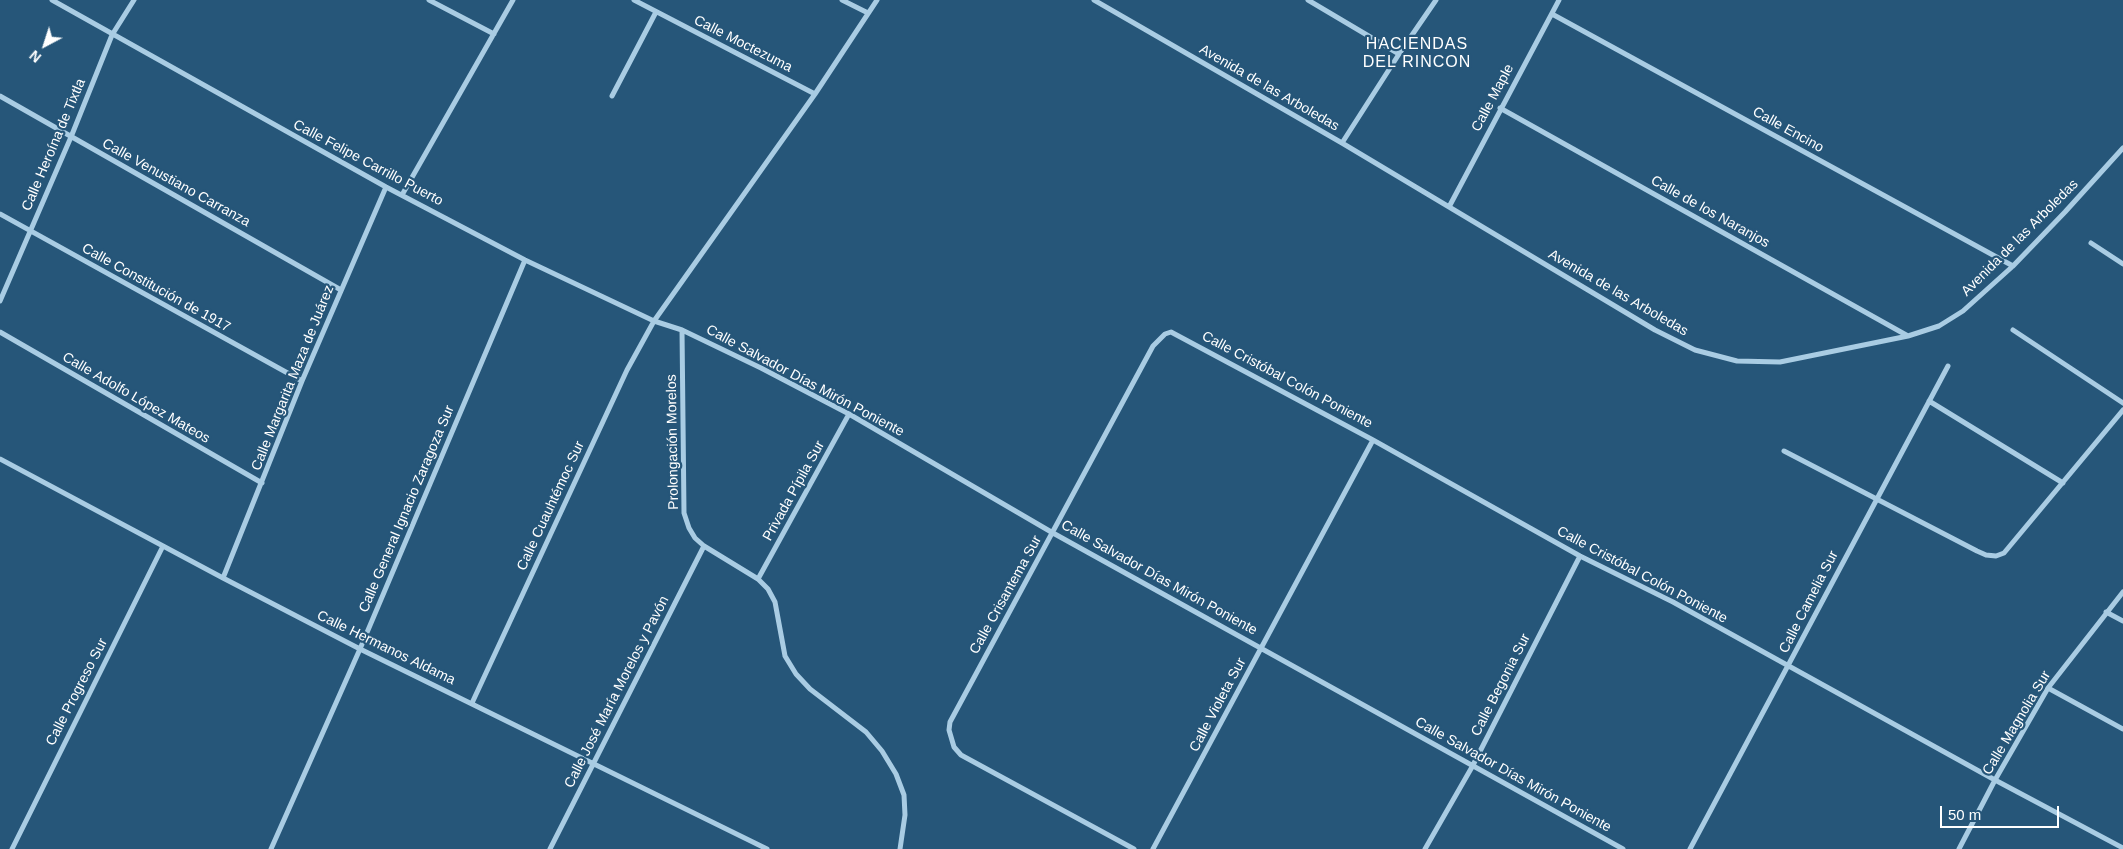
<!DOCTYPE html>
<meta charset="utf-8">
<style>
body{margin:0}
#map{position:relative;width:2123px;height:849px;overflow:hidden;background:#265679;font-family:Helvetica,sans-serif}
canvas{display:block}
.north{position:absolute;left:20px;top:20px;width:50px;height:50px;-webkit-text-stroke:4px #265679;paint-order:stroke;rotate:220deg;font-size:14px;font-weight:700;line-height:20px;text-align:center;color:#fff}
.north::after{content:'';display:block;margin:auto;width:18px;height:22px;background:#fff;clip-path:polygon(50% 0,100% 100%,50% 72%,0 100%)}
.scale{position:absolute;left:1940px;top:806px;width:119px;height:22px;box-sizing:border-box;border:2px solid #fff;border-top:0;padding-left:6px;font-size:15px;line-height:18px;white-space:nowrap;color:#fff;-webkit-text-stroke:4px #265679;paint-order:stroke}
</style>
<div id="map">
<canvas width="2123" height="849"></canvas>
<div class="north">N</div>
<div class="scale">50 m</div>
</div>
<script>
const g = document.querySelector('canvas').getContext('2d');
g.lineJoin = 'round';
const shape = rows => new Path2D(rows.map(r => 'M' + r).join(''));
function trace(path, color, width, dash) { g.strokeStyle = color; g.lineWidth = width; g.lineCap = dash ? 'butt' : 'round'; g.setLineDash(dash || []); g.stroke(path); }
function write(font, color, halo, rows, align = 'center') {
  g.font = font + ' Helvetica,sans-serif'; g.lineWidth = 4.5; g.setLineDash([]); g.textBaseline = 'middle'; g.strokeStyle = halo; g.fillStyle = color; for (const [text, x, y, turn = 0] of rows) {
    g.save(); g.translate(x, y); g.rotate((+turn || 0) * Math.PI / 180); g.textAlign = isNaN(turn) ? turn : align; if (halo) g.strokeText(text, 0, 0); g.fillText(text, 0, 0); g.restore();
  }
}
trace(shape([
 [52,0,386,187,525,260,654,321,682,330,761,368,849,414,1053,533,1623,849],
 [429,0,494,34],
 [634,0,815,94],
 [842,0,868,13],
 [1094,0,1342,143,1655,330,1695,350,1737,361,1780,362,1908,336,1939,326,1963,311,2013,266,2065,212,2123,148],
 [1308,0,1399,54],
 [1552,14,2013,266],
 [0,96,341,290],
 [612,96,656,12],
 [1500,108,1908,336],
 [1342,143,1399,54,1436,0],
 [402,195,513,0],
 [1449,207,1559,0],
 [0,214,302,381],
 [2091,243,2123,264],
 [0,301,71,137,112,35,134,0],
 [682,330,684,513,689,528,695,538,704,546,758,579,768,589,775,602,785,656,796,674,810,689,866,732,882,751,896,774,904,795,905,815,900,849],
 [2013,330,2123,403],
 [0,332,262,483],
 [1929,401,2063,483],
 [1784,451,1977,551,1986,555,1996,556,2004,553,2123,410],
 [0,459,223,578,360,649,767,849],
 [223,578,302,381,386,187],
 [758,579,849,414],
 [2106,612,2123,621],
 [2048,688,2123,729],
 [472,703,627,370,654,321,815,94,877,0],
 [12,849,163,546],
 [271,849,360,649,525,260],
 [550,849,704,546],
 [1134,849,961,755,954,747,949,730,950,722,1153,346,1165,334,1171,332,1373,440,1580,556,1673,602,1995,780,2123,848],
 [1153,849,1373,440],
 [1425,849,1472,767,1580,556],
 [1690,849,1948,366],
 [1959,849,1995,780,2048,688,2123,592]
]), '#a9cce3', 5);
write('14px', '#fff', '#265679', [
 ["Calle Moctezuma",743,44,27],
 ["Avenida de las Arboledas",1269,88,30],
 ["Calle Maple",1493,98,-62],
 ["Calle Encino",1788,130,29],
 ["Calle Heroína de Tixtla",54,145,-67],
 ["Calle Felipe Carrillo Puerto",368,163,28],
 ["Calle Venustiano Carranza",176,183,29],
 ["Calle de los Naranjos",1710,212,29],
 ["Avenida de las Arboledas",2020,238,-45],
 ["Calle Constitución de 1917",156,288,29],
 ["Avenida de las Arboledas",1618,293,30],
 ["Calle Margarita Maza de Juárez",293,378,-68],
 ["Calle Cristóbal Colón Poniente",1287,380,28],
 ["Calle Salvador Días Mirón Poniente",805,381,28],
 ["Calle Adolfo López Mateos",136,398,30],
 ["Prolongación Morelos",673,442,-91],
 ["Privada Pípila Sur",794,491,-61],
 ["Calle Cuauhtémoc Sur",551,506,-65],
 ["Calle General Ignacio Zaragoza Sur",407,509,-67],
 ["Calle Cristóbal Colón Poniente",1642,575,28],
 ["Calle Salvador Días Mirón Poniente",1159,578,29],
 ["Calle Crisantema Sur",1006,595,-61],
 ["Calle Camelia Sur",1809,602,-63],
 ["Calle Hermanos Aldama",386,648,26],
 ["Calle Begonia Sur",1501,685,-63],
 ["Calle Progreso Sur",77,692,-63],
 ["Calle José María Morelos y Pavón",617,692,-63],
 ["Calle Violeta Sur",1218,705,-62],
 ["Calle Magnolia Sur",2017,723,-59],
 ["Calle Salvador Días Mirón Poniente",1513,775,29]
]);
g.letterSpacing = '1px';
write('16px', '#fff', '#265679', [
 ["HACIENDAS",1417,45],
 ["DEL RINCON",1417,63]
]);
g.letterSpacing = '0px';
</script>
